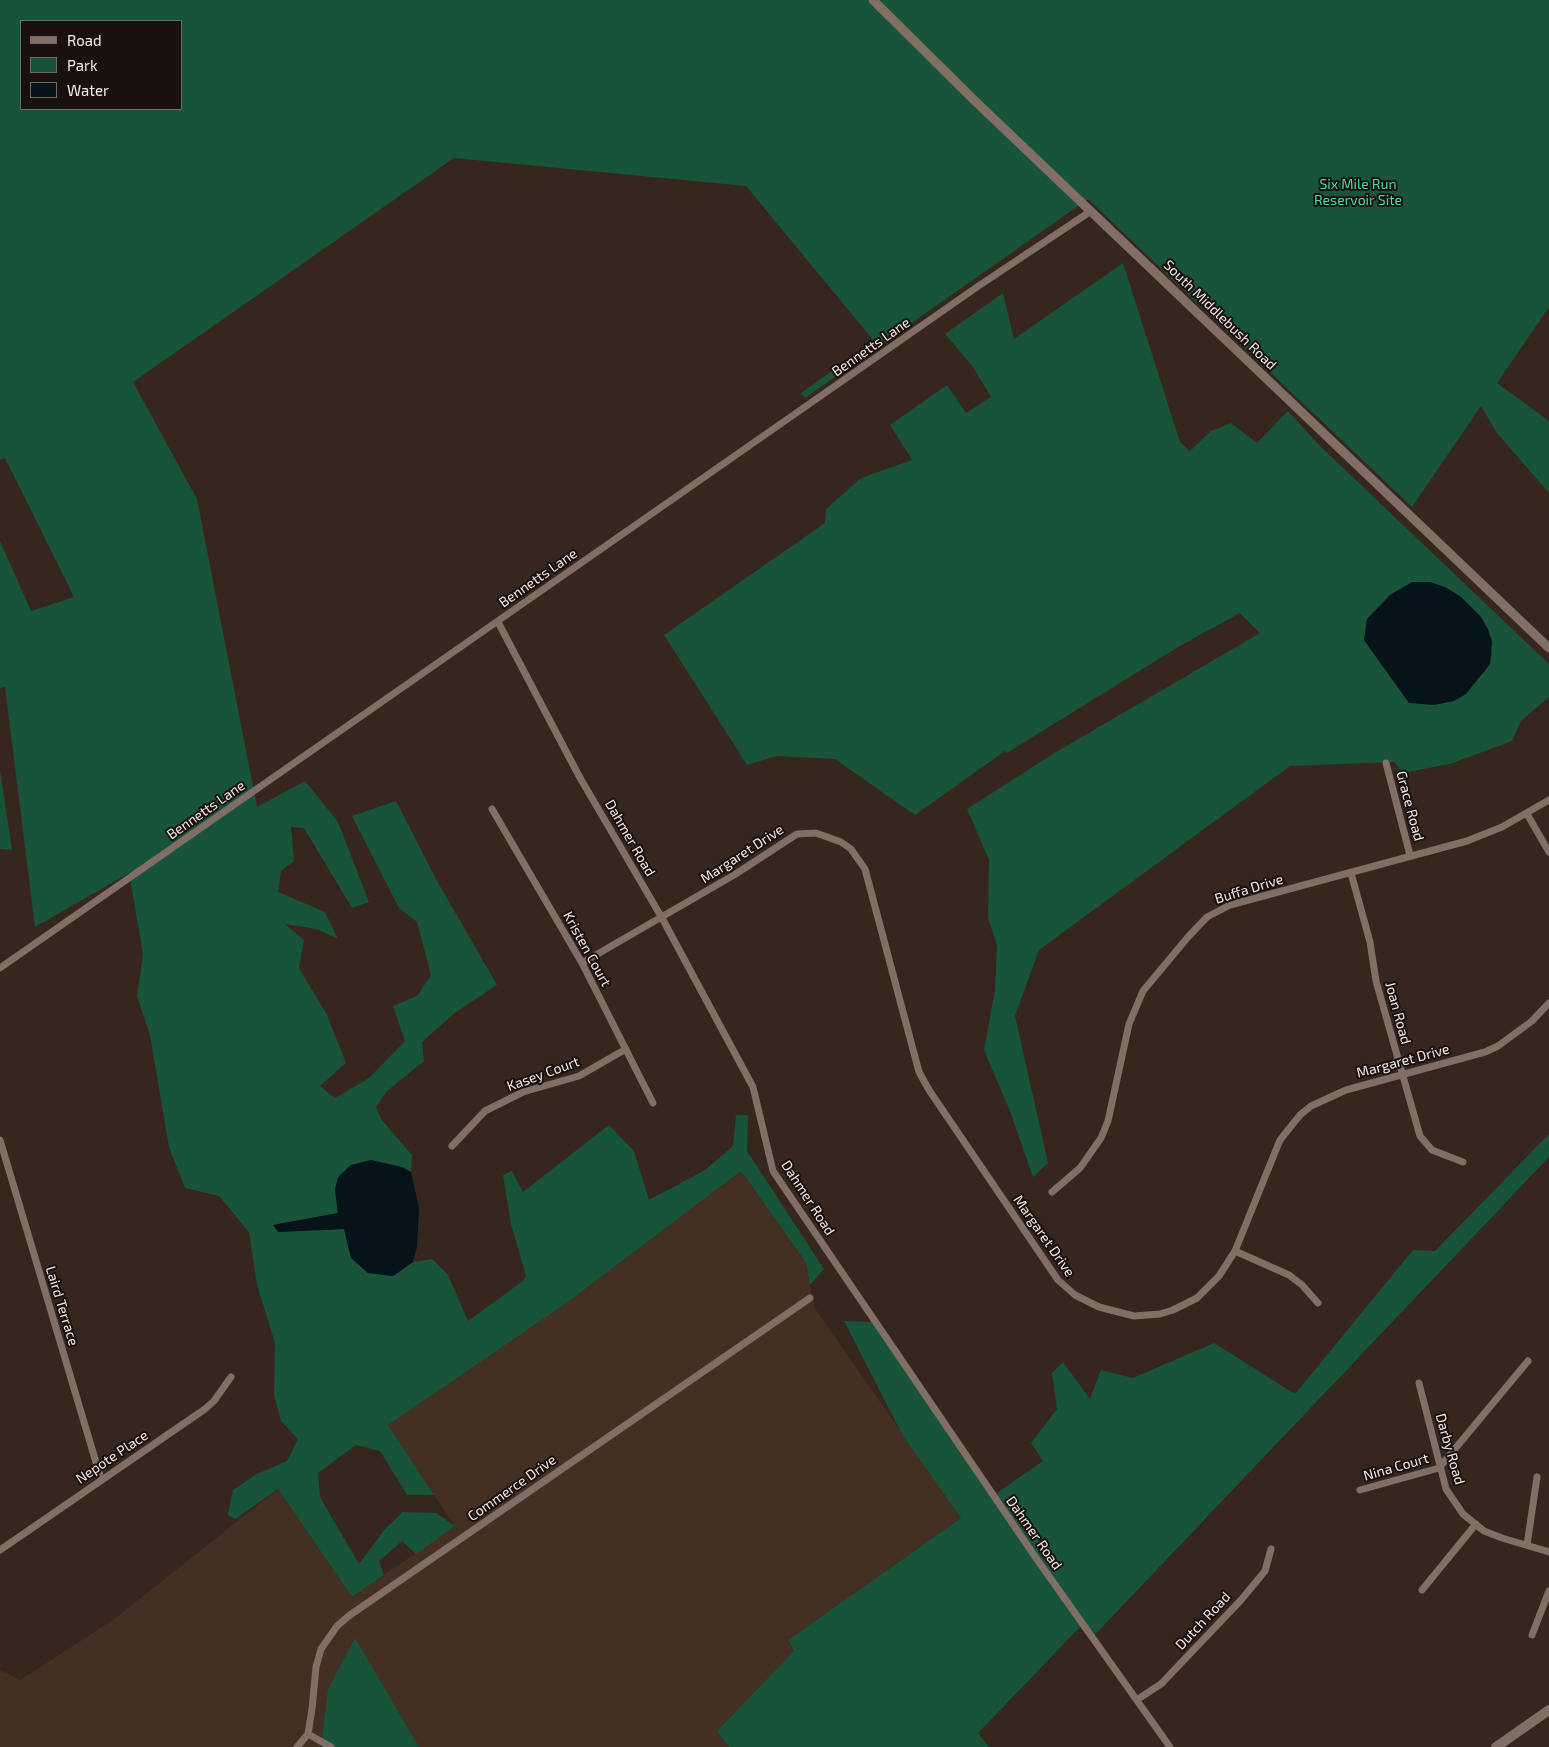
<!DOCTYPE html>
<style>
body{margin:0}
#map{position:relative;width:1549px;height:1747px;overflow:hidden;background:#36261e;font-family:"Exo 2",sans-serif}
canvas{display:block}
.legend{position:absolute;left:20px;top:20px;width:162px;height:90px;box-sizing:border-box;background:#18110e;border:1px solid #706864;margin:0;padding:6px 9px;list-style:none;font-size:15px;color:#f5ebe5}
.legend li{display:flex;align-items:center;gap:10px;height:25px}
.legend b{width:25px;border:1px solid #706864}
</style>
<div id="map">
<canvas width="1549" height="1747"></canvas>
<ul class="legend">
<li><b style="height:6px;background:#816e65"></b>Road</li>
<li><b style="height:14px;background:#18543a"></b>Park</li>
<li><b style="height:14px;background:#06131b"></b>Water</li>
</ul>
</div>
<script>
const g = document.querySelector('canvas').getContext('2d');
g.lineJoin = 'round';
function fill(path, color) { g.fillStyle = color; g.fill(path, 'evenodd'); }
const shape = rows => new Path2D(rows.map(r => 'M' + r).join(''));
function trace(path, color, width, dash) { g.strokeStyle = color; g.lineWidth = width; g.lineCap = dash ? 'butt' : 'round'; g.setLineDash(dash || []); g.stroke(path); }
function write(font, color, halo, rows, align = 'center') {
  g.font = font + ' "Exo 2",sans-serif'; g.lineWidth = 4; g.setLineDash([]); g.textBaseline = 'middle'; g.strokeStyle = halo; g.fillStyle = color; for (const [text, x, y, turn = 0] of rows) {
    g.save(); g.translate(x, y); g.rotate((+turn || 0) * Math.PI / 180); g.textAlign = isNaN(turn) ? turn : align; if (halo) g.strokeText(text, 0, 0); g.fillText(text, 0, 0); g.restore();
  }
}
fill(shape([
 [741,1171,806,1264,814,1307,961,1518,788,1640,794,1651,717,1731,729,1747,0,1747,0,1670,20,1680,113,1620,278,1489,352,1597,455,1526,387,1425,568,1302]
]), '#442f23');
fill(shape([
 [0,0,1549,0,1549,307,1497,383,1549,421,1549,493,1497,433,1481,406,1412,507,1088,199,805,398,801,393,874,341,746,186,454,158,133,382,197,499,257,807,305,781,338,822,369,902,352,908,304,828,291,827,294,861,281,871,278,892,325,912,338,939,317,929,285,924,304,940,299,968,327,1015,346,1063,320,1086,335,1098,369,1078,405,1041,393,1006,417,996,431,975,417,922,399,908,352,816,396,801,436,879,497,985,456,1012,422,1042,424,1061,387,1091,376,1107,381,1119,412,1155,411,1172,402,1167,351,1165,338,1178,335,1190,338,1213,273,1225,278,1232,344,1229,351,1258,368,1273,393,1276,413,1262,432,1259,448,1275,468,1321,523,1281,526,1276,511,1224,503,1175,512,1171,523,1192,609,1125,634,1151,649,1200,705,1170,733,1146,736,1115,748,1115,747,1151,824,1269,810,1285,806,1263,741,1171,568,1302,388,1425,434,1495,407,1495,380,1451,356,1445,318,1473,320,1497,359,1564,385,1529,403,1512,436,1513,455,1526,416,1554,402,1541,379,1561,384,1575,352,1597,278,1489,235,1519,228,1515,233,1490,257,1474,287,1461,298,1439,281,1421,274,1395,275,1343,257,1285,249,1232,219,1196,185,1188,169,1147,150,1035,137,996,143,954,129,873,35,927,5,687,0,688,0,541,31,611,74,597,5,458,0,460],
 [21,21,181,21,181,109,21,109],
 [1123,263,1180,442,1190,451,1211,431,1231,423,1257,443,1288,411,1320,446,1549,664,1549,697,1521,721,1512,741,1450,764,1402,773,1394,762,1290,766,1039,950,1015,1016,1048,1163,1033,1177,1010,1111,984,1050,995,990,997,945,988,918,989,860,967,809,1056,752,1260,633,1240,613,1178,647,1007,753,1005,751,915,815,835,759,776,756,747,765,664,635,825,523,826,509,861,478,912,460,890,425,947,385,966,413,991,397,973,367,945,334,1003,293,1014,339],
 [1445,587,1461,597,1481,617,1492,653,1490,664,1483,674,1409,703,1364,640],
 [0,770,12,850,0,849],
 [1549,1134,1549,1157,1090,1640,1080,1627,978,1733,989,1747,729,1747,717,1731,794,1651,788,1640,961,1518,903,1436,844,1321,872,1322,991,1497,1043,1461,1031,1443,1057,1409,1052,1373,1063,1362,1090,1399,1101,1370,1133,1378,1214,1343,1295,1394,1413,1250,1435,1251],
 [355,1638,419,1747,321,1747,328,1689]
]), '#18543a');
fill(shape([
 [1412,582,1430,582,1445,587,1461,597,1481,617,1488,629,1492,642,1490,664,1466,694,1454,701,1434,705,1409,703,1364,640,1367,619,1390,595],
 [371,1160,402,1167,411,1172,419,1208,417,1247,413,1262,393,1276,368,1273,351,1258,344,1229,278,1232,273,1225,338,1213,335,1190,338,1177,351,1165]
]), '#06131b');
trace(shape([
 [498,622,579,776,662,918,753,1087,773,1171,1036,1558,1170,1747],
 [1386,763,1410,855],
 [492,809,582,963,653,1103],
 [1527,814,1549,852],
 [1351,873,1370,942,1376,981,1420,1136,1432,1150,1463,1162],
 [582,963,734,875,797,834,816,833,841,842,851,849,865,869,919,1072,929,1090,1058,1280,1075,1295,1099,1307,1134,1316,1160,1314,1173,1310,1197,1298,1219,1276,1235,1251,1280,1140,1300,1115,1311,1106,1346,1090,1485,1052,1498,1046,1532,1021,1549,1003],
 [0,968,977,287,1091,211],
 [0,1140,101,1479],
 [452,1146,485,1111,523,1092,579,1076,626,1049],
 [1052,1192,1080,1168,1101,1138,1108,1121,1129,1024,1143,991,1188,937,1207,917,1230,905,1467,841,1502,827,1549,800],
 [1235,1251,1289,1275,1302,1285,1318,1303],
 [1419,1383,1446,1489,1463,1514,1484,1531,1502,1538,1549,1552],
 [1360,1490,1439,1468,1528,1361],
 [1527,1545,1537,1477],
 [0,1550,205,1409,214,1401,231,1377],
 [1422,1590,1476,1524],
 [1532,1635,1549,1591],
 [1138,1699,1161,1684,1241,1600,1265,1571,1271,1549],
 [308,1734,331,1747],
 [297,1747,308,1734,312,1709,316,1667,321,1649,337,1626,350,1615,810,1298]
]), '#816e65', 7);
trace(shape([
 [873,0,974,100,1549,648]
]), '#816e65', 9);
trace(shape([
 [1496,1747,1549,1710]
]), '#816e65', 10);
write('14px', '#44de9e', '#18110e', [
 ["Six Mile Run",1358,184],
 ["Reservoir Site",1358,200]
]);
write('14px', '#f5ebe5', '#18110e', [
 ["South Middlebush Road",1220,315,44],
 ["Bennetts Lane",871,347,-35],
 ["Bennetts Lane",538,578,-35],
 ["Grace Road",1410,806,75],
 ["Bennetts Lane",206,810,-35],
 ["Dahmer Road",630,838,60],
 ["Margaret Drive",742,854,-33],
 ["Buffa Drive",1249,889,-17],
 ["Kristen Court",587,949,61],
 ["Joan Road",1398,1013,75],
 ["Margaret Drive",1403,1061,-15],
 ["Kasey Court",543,1074,-20],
 ["Dahmer Road",808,1198,57],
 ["Margaret Drive",1044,1236,55],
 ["Laird Terrace",62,1306,73],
 ["Darby Road",1450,1449,74],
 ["Nepote Place",112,1457,-34],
 ["Nina Court",1396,1467,-16],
 ["Commerce Drive",512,1488,-35],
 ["Dahmer Road",1034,1533,55],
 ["Dutch Road",1203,1621,-47]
]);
</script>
